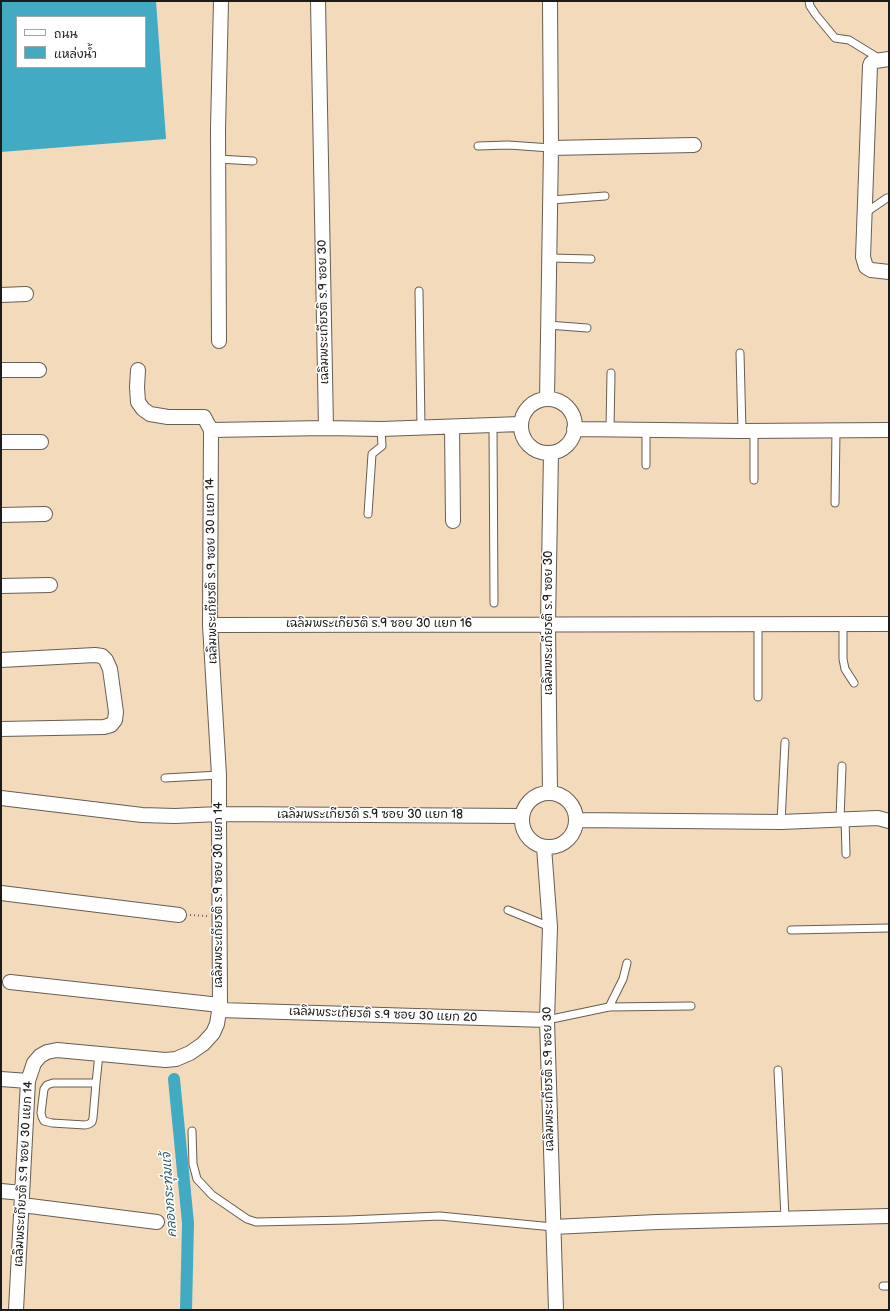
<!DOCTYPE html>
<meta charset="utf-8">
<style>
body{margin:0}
#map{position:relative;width:890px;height:1311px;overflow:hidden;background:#f3dabb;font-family:"Balsamiq Sans","Playpen Sans Thai",sans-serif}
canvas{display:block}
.frame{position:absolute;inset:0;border:2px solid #1c1c1c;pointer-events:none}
.legend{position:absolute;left:16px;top:16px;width:130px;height:52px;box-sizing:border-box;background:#fff;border:1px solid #a4a4a4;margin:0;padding:5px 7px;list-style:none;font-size:12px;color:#1c1c1c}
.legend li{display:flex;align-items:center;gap:8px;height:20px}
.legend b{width:20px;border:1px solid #a4a4a4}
</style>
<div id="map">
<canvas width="890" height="1311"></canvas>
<div class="frame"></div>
<ul class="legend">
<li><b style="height:5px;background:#fff"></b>ถนน</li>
<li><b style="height:11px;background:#42aac2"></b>แหล่งน้ำ</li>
</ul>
</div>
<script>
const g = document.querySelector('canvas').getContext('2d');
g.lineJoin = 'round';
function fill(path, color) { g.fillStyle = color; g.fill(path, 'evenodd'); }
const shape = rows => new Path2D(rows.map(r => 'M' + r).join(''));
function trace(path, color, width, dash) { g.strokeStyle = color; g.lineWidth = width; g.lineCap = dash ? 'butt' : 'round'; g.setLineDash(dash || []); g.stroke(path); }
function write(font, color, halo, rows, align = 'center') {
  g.font = font + ' "Balsamiq Sans","Playpen Sans Thai",sans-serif'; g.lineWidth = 3; g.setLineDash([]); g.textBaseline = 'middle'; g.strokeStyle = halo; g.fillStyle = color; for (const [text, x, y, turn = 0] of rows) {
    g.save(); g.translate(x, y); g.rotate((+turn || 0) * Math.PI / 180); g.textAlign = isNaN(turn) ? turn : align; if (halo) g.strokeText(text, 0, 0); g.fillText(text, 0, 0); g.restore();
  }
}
fill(shape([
 [1,1,156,1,166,139,1,152],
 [17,17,145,17,145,67,17,67]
]), '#42aac2');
trace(shape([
 [174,1079,188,1223,186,1310]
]), '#42aac2', 12);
const lane = shape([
 [809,1,810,6,816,15,835,38,849,40,880,59],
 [478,146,508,145,551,148],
 [218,159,253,161],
 [551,200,605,196],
 [865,213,887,198],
 [550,258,591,259],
 [419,291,421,428],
 [548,325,587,328],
 [740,353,742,431],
 [493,425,494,603],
 [610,429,611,373],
 [754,431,754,480],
 [646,465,646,430],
 [835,503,836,430],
 [368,514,372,454,382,446,381,429],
 [758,624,758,697],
 [843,624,843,659,845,669,854,683],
 [165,778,219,775],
 [845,818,846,854],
 [840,819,842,766],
 [781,822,785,742],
 [508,910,550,927],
 [791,930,889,928],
 [609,1007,623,979,627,963],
 [547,1020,609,1007,691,1006],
 [778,1070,785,1218],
 [96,1083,53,1083,47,1085,44,1089,41,1113,42,1117,44,1121,52,1123,85,1125,89,1124,92,1122,93,1118,96,1083,99,1054],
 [192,1131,193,1164,197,1179,212,1195,247,1219,256,1222,348,1220,440,1216,553,1227],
 [883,1286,889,1286]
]);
const street = shape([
 [318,1,326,428],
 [550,1,551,148],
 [889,59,875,61,871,63,870,66,863,257,866,267,871,270,889,272],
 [1,295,26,294],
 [219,341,218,129,221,1],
 [1,370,39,370],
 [138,370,137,387,138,402,143,409,150,414,168,417,204,417,211,430],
 [547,399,551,148,694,145],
 '521 426a27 27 0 1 1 54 0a27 27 0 1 1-54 0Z',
 [452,427,453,521],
 [574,429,742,431,889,430],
 [1,442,41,442],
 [1,515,45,514],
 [1,586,50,585],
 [210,625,889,624],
 [1,660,95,655,102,656,106,660,110,669,116,712,115,720,111,725,104,727,1,729],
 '522 820a27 27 0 1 1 54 0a27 27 0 1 1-54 0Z',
 [550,793,548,624,551,453],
 [1,798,142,815,175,816,219,814,521,816],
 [576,820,781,822,878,818,889,821],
 [544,847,550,927,547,1020,556,1310],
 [1,893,179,915],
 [10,982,220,1005],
 [219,1010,547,1020],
 [1,1079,28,1081],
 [1,1191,22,1193],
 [22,1205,157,1222],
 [553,1227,657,1222,889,1216],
 [16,1310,28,1081,34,1063,40,1056,47,1052,57,1050,165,1060,176,1059,190,1053,203,1044,213,1033,217,1024,220,1005,219,814,219,775,210,625,211,430,326,428,381,429,521,424]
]);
trace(lane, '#675e54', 9);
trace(street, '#675e54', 16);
trace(shape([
 [190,915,208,916]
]), '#675e54', 2, [1, 3]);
trace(lane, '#fff', 7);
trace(street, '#fff', 14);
write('12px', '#1c1c1c', '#fff', [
 ["เฉลิมพระเกียรติ ร.9 ซอย 30",324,312,-91],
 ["เฉลิมพระเกียรติ ร.9 ซอย 30 แยก 14",212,571,-91],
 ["เฉลิมพระเกียรติ ร.9 ซอย 30",549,623,-90],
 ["เฉลิมพระเกียรติ ร.9 ซอย 30 แยก 16",379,624],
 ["เฉลิมพระเกียรติ ร.9 ซอย 30 แยก 18",370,815],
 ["เฉลิมพระเกียรติ ร.9 ซอย 30 แยก 14",219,895,-90],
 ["เฉลิมพระเกียรติ ร.9 ซอย 30 แยก 20",383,1015,2],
 ["เฉลิมพระเกียรติ ร.9 ซอย 30",549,1079,-91],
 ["เฉลิมพระเกียรติ ร.9 ซอย 30 แยก 14",24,1174,-87]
]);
write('italic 13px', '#2f636f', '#fff', [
 ["คลองกระทุ่มแจ้",170,1195,-94]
]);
</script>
